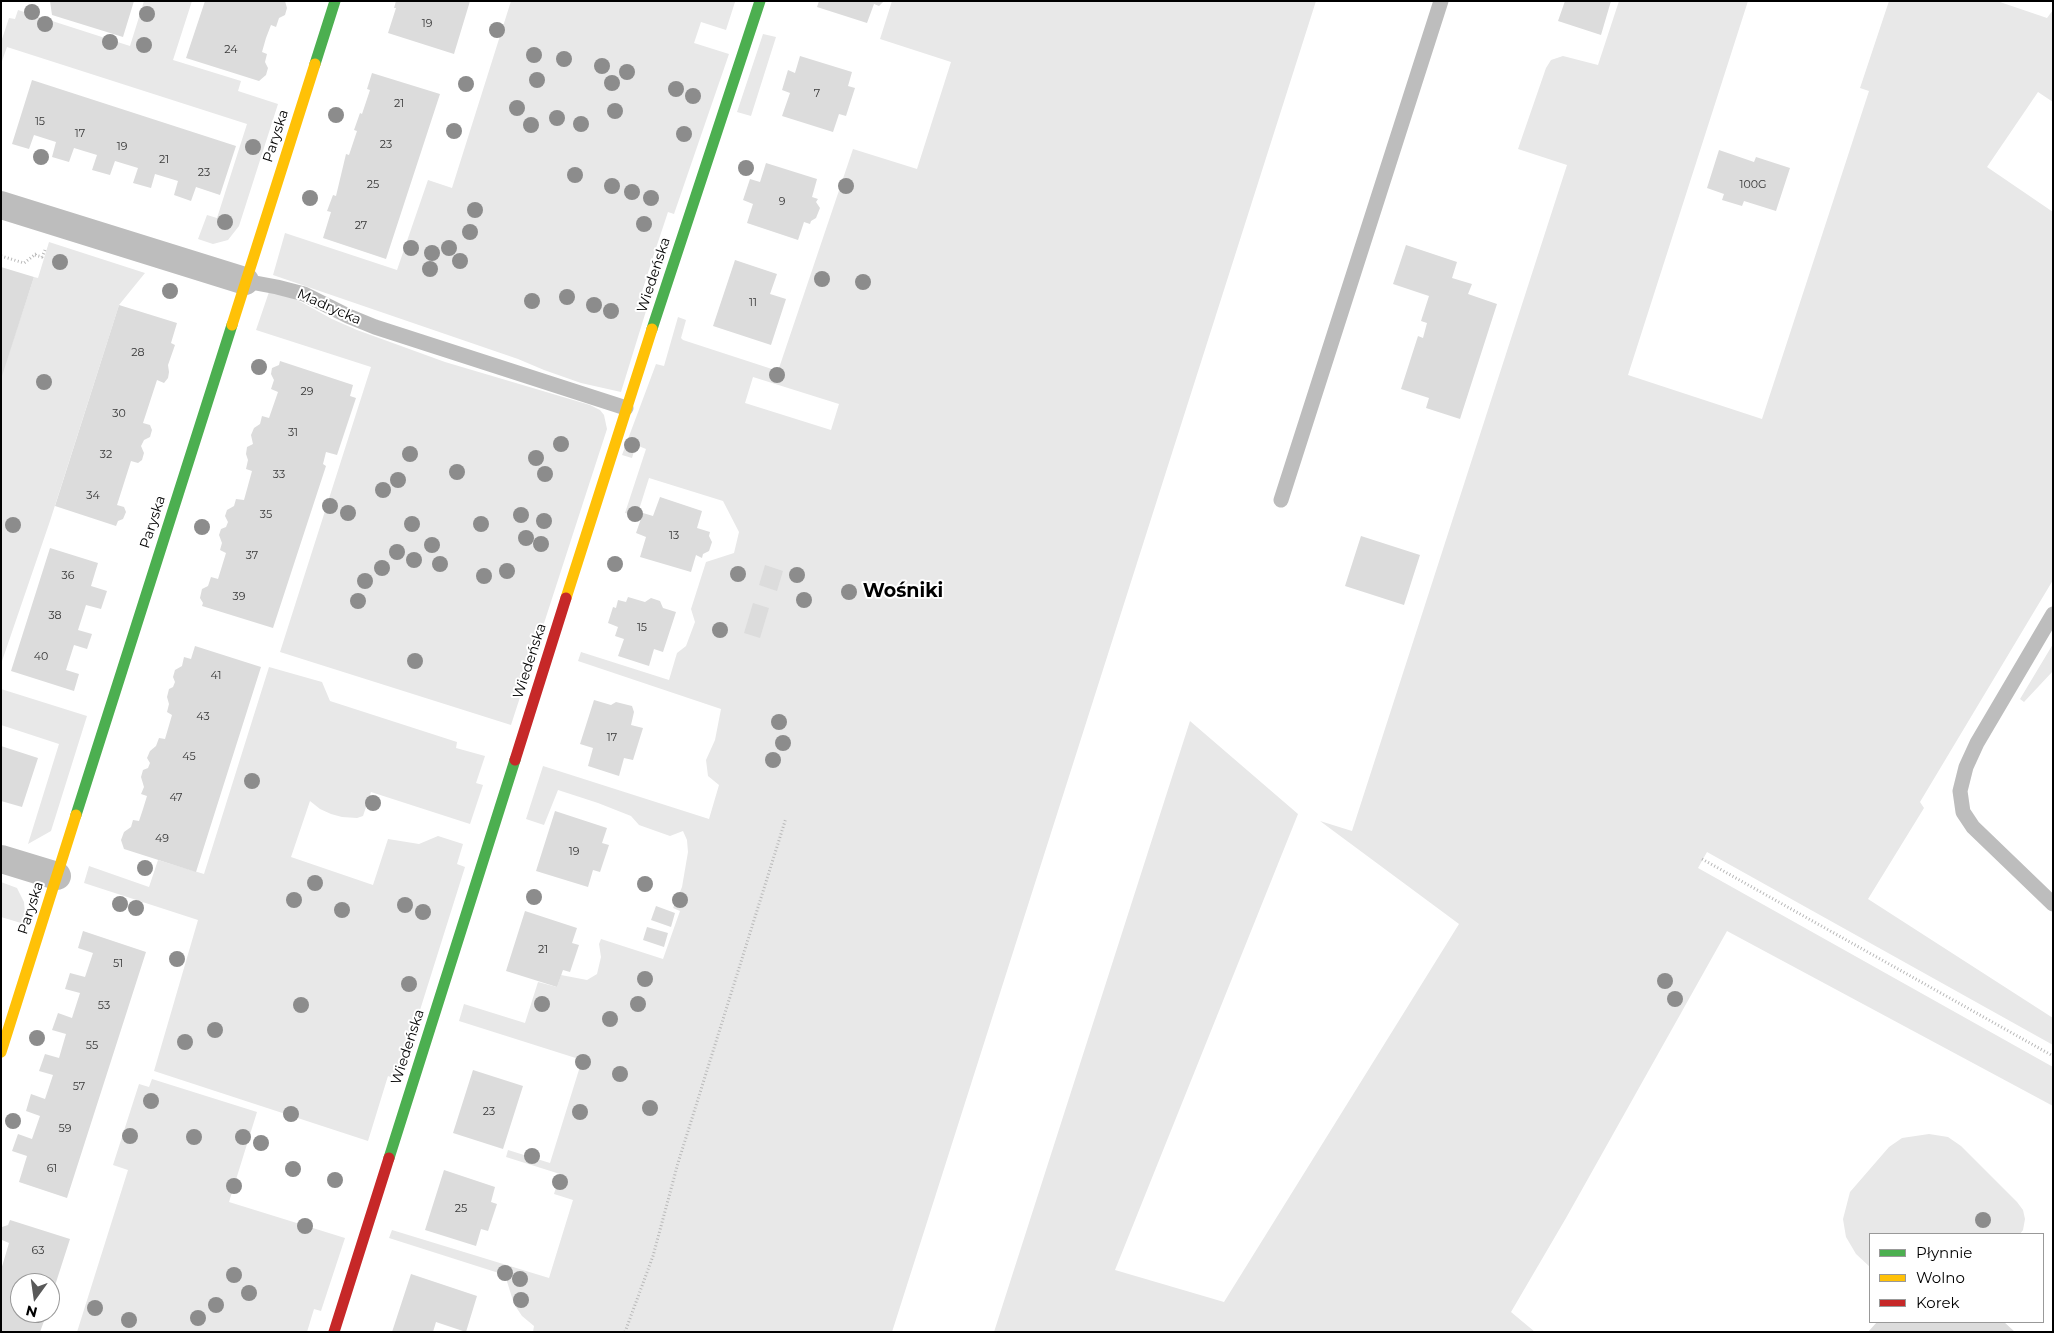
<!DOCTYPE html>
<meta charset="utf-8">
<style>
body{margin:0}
#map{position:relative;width:2054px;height:1333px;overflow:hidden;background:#fff;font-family:Montserrat,sans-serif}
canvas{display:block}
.frame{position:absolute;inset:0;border:2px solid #000;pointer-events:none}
.legend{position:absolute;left:1869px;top:1233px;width:175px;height:90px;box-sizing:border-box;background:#fff;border:1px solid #999;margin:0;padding:6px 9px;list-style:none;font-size:15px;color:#000}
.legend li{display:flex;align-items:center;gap:10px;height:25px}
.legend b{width:25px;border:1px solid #999}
.north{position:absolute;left:10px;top:1273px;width:50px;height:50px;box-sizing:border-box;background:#fff;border:1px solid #999;border-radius:50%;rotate:194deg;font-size:14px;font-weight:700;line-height:20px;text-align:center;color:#000}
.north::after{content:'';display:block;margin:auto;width:18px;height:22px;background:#595959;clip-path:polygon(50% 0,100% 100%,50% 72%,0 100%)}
</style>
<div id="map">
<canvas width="2054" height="1333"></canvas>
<div class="frame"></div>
<ul class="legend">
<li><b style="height:6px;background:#4caf50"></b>Płynnie</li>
<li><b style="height:6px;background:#ffc107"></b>Wolno</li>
<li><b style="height:6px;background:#c62828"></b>Korek</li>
</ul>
<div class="north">N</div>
</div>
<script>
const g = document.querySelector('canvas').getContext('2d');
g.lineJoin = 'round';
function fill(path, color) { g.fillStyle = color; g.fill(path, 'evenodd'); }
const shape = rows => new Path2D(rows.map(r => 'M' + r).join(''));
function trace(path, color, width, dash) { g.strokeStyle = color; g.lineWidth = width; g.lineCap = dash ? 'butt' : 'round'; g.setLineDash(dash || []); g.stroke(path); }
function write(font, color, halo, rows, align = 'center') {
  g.font = font + ' Montserrat,sans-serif'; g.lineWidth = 4; g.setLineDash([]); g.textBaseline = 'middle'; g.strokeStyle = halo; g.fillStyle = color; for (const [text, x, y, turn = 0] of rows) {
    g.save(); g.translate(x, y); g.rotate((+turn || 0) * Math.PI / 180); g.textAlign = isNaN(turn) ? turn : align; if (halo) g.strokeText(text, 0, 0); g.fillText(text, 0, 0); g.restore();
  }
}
fill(shape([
 [144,1,192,1,173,60,241,81,238,91,278,104,239,226,228,240,213,244,198,239,207,215,217,218,247,124,7,47,1,64,1,42,9,18,15,19,18,10,130,46],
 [511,1,735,2,726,30,701,22,694,43,729,54,674,214,668,212,654,254,641,295,650,298,621,392,581,383,544,370,518,359,273,275,285,233,397,270,428,180,452,188],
 [892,1,1316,1,892,1332,533,1332,534,1326,522,1316,514,1304,505,1275,389,1238,392,1230,549,1278,573,1200,554,1194,560,1174,506,1157,508,1150,550,1163,582,1060,459,1021,464,1004,525,1023,538,982,557,987,561,975,587,980,597,974,601,957,599,944,601,939,663,959,680,911,673,908,682,887,688,852,687,840,683,831,670,836,639,825,631,816,598,803,558,790,544,825,526,819,543,766,709,819,719,785,708,776,706,760,715,740,721,709,578,661,581,652,669,680,677,653,686,646,695,622,691,609,706,562,734,553,739,532,723,501,649,478,637,516,625,513,646,449,636,445,632,458,622,455,656,364,664,366,678,317,686,320,681,338,683,340,778,371,853,149,917,169,951,62,880,39],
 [753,377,839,404,831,430,745,403],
 [1619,1,1748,1,1628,375,1762,419,1869,91,1860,88,1889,1,1997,1,2047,18,2053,10,2053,102,2038,92,1987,167,2053,212,2053,580,1920,802,1924,808,1868,899,2053,1018,2053,1045,1707,852,1698,868,2053,1067,2053,1106,1727,931,1566,1218,1511,1312,1535,1332,994,1332,1190,721,1298,814,1115,1270,1224,1302,1459,924,1320,821,1352,831,1567,165,1518,149,1546,68,1551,60,1563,56,1598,65],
 [763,34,776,37,751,116,737,112],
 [49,242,145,273,119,305,50,521,1,664,1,377,34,277,38,278],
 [269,292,281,293,301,302,332,319,357,330,445,362,590,405,600,410,604,415,607,429,511,725,280,652,371,367,256,330],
 [2053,644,2053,671,2024,702,2020,699],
 [269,667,322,682,330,701,457,742,456,748,485,756,476,783,483,785,470,824,371,792,363,816,357,818,342,817,331,814,320,809,310,801,291,857,373,885,388,839,419,844,438,836,463,844,457,864,465,867,398,1080,388,1076,368,1141,154,1071,198,920,84,883,89,866,149,887,158,860,204,874],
 [1,689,87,716,51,831,28,844,59,744,1,725],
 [1,882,17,888,24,902,25,913,21,923,1,917],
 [152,1079,257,1112,229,1202,345,1238,321,1311,314,1309,307,1332,77,1332,128,1170,113,1165,139,1084,149,1087],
 [1929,1134,1948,1137,1961,1146,2017,1202,2023,1210,2025,1219,2023,1230,2020,1234,1870,1234,1870,1267,1856,1254,1846,1237,1843,1219,1850,1192,1889,1147,1902,1138]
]), '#e8e8e8');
fill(shape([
 [50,1,134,1,123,37,52,15],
 [205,1,285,1,287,8,285,15,279,18,276,27,271,25,266,38,262,52,267,54,265,62,268,68,266,75,259,81,186,58],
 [396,1,470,1,454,54,388,33,396,8,394,8],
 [819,1,884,1,879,6,874,4,867,23,817,7],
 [1565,1,1611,1,1601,35,1558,21],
 [800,56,852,72,848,86,855,88,846,116,839,114,833,132,782,116,790,93,782,90,788,70,795,73],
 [372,73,440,94,386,259,323,238,331,212,327,211,333,195,336,196,346,154,349,155,357,131,354,130,360,113,362,114,370,90,367,89],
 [32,80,236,146,220,195,196,187,191,201,174,195,178,181,155,174,151,188,133,183,138,168,115,161,110,175,92,170,97,155,74,148,69,162,52,157,56,142,34,135,29,149,12,144],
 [1719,150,1754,162,1756,157,1790,168,1776,211,1744,201,1742,206,1722,200,1724,194,1707,188],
 [766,163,817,179,812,197,818,199,816,202,820,208,816,218,811,221,810,224,804,222,798,240,747,223,753,204,743,200,750,179,760,182],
 [1406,245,1457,262,1452,278,1472,284,1468,294,1497,304,1460,419,1426,408,1429,398,1401,389,1418,336,1423,338,1427,323,1421,321,1429,296,1393,284],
 [735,260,777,274,770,294,786,299,771,345,713,326],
 [1,267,34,277,2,376,1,376],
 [119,305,177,323,171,343,175,345,168,365,169,372,168,378,164,383,157,380,143,423,150,425,152,430,150,437,144,440,141,446,144,453,142,460,138,463,131,461,117,505,124,507,126,512,123,519,118,521,116,526,55,506],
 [280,361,353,385,350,396,356,398,337,455,326,452,323,464,326,466,273,628,202,606,203,603,200,598,202,589,208,586,211,577,218,579,226,553,220,550,222,543,219,535,221,529,226,527,228,522,225,516,227,510,234,506,236,499,244,500,252,471,246,469,248,460,246,454,247,447,253,444,251,435,254,428,260,424,262,416,269,418,278,392,271,389,274,380,271,374,272,368,279,365],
 [660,497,702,511,697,528,710,532,709,536,712,542,709,551,703,554,702,558,696,555,691,572,640,557,646,537,636,533,643,513,653,516],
 [1361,536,1420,555,1404,605,1345,586],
 [50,548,98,563,91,586,107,591,101,609,86,605,78,630,92,634,87,649,74,645,66,670,79,674,74,691,11,671],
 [765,565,783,571,777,591,759,585],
 [628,597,645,602,651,598,660,601,663,608,676,612,663,652,654,649,649,666,618,656,624,639,615,636,618,627,608,623,613,607,616,608,618,600,626,602],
 [753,603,769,608,760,638,744,633],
 [195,646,261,667,196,872,124,849,121,840,124,832,131,827,133,820,139,821,143,809,147,796,141,794,144,787,141,777,143,770,148,768,150,763,147,758,150,751,156,746,159,738,165,739,172,715,167,712,169,704,167,697,169,689,173,687,175,682,173,677,175,670,182,666,184,657,191,659],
 [594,700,611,705,616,702,632,706,634,712,631,725,643,728,633,760,624,758,619,776,588,766,593,748,580,744],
 [1,746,38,758,22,807,1,801],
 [555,811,607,828,602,843,609,845,600,872,593,870,588,887,536,871],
 [656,906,675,913,671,927,651,920],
 [525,911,577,928,572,943,579,945,570,972,563,970,557,987,506,971],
 [647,927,668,933,664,947,643,940],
 [83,931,146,952,67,1198,19,1182,27,1156,12,1151,18,1134,32,1139,40,1116,26,1111,31,1094,45,1099,53,1075,39,1071,45,1054,59,1058,66,1034,52,1030,58,1013,72,1018,80,993,65,989,70,973,85,977,93,953,78,948],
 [473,1070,523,1086,503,1149,453,1133],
 [444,1170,495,1187,491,1202,497,1204,488,1231,481,1229,476,1246,425,1230],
 [10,1220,70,1239,50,1301,50,1283,20,1283,20,1313,47,1313,40,1332,1,1332,1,1270,9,1243,2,1240,1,1230,2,1227,8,1225],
 [411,1274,477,1296,466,1332,436,1322,433,1332,392,1332],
 [1877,1322,2004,1322,2015,1332,1868,1332]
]), '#dcdcdc');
trace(shape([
 [35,255,42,257,45,250],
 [1,256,24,263,37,253],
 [1702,859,2053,1056],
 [625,1332,653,1256,678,1163,786,818]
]), '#b8b8b8', 3, [1, 2.5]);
trace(shape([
 [245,281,277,287,304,294,348,316,375,327,626,408],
 [1281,500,1441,1],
 [2053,614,1977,743,1966,767,1960,791,1963,812,1973,827,2053,904]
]), '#bdbdbd', 15);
trace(shape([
 [1,205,245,281],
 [1,859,57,876]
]), '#bdbdbd', 28);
trace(shape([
 [315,64,335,1],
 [652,329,760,1],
 [76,815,232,325],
 [389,1158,515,760]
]), '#4caf50', 11);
trace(shape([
 [232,325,315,64],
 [566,598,652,329],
 [1,1052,76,815]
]), '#ffc107', 11);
trace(shape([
 [515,760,566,598],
 [334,1332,389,1158]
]), '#c62828', 11);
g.fillStyle = '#8c8c8c';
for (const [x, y] of [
 [32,12],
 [147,14],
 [45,24],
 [497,30],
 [110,42],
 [144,45],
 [534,55],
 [564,59],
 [602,66],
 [627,72],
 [537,80],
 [612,83],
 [466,84],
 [676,89],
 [693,96],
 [517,108],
 [615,111],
 [336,115],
 [557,118],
 [581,124],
 [531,125],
 [454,131],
 [684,134],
 [253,147],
 [41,157],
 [746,168],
 [575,175],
 [612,186],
 [846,186],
 [632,192],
 [310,198],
 [651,198],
 [475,210],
 [225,222],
 [644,224],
 [470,232],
 [411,248],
 [449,248],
 [432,253],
 [460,261],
 [60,262],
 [430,269],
 [822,279],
 [863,282],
 [170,291],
 [567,297],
 [532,301],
 [594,305],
 [611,311],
 [259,367],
 [777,375],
 [44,382],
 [561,444],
 [632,445],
 [410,454],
 [536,458],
 [457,472],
 [545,474],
 [398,480],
 [383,490],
 [330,506],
 [348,513],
 [635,514],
 [521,515],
 [544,521],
 [412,524],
 [481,524],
 [13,525],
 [202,527],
 [526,538],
 [541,544],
 [432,545],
 [397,552],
 [414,560],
 [440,564],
 [615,564],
 [382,568],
 [507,571],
 [738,574],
 [797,575],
 [484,576],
 [365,581],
 [849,592],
 [804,600],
 [358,601],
 [720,630],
 [415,661],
 [779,722],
 [783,743],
 [773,760],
 [252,781],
 [373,803],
 [145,868],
 [315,883],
 [645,884],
 [534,897],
 [294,900],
 [680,900],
 [120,904],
 [405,905],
 [136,908],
 [342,910],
 [423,912],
 [177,959],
 [645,979],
 [1665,981],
 [409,984],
 [1675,999],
 [542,1004],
 [638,1004],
 [301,1005],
 [610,1019],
 [215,1030],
 [37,1038],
 [185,1042],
 [583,1062],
 [620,1074],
 [151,1101],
 [650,1108],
 [580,1112],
 [291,1114],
 [13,1121],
 [130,1136],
 [194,1137],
 [243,1137],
 [261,1143],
 [532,1156],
 [293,1169],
 [335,1180],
 [560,1182],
 [234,1186],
 [1983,1220],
 [305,1226],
 [505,1273],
 [234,1275],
 [520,1279],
 [249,1293],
 [521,1300],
 [216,1305],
 [95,1308],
 [198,1318],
 [129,1320]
]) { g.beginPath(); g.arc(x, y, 8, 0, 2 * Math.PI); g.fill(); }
write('11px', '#373737', null, [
 ["19",427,24],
 ["24",231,50],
 ["7",817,94],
 ["21",399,104],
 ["15",40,122],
 ["17",80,134],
 ["23",386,145],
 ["19",122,147],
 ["21",164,160],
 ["23",204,173],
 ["25",373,185],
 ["100G",1753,185],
 ["9",782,202],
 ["27",361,226],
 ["11",753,303],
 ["28",138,353],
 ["29",307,392],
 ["30",119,414],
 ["31",293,433],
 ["32",106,455],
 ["33",279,475],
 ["34",93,496],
 ["35",266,515],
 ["13",674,536],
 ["37",252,556],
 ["36",68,576],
 ["39",239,597],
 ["38",55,616],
 ["15",642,628],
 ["40",41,657],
 ["41",216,676],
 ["43",203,717],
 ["17",612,738],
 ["45",189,757],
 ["47",176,798],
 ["49",162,839],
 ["19",574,852],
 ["21",543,950],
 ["51",118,964],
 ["53",104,1006],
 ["55",92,1046],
 ["57",79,1087],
 ["23",489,1112],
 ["59",65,1129],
 ["61",52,1169],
 ["25",461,1209],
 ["63",38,1251]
]);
write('14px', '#000', '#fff', [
 ["Paryska",276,136,-72],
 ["Wiedeńska",654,275,-72],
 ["Madrycka",329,307,24],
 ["Paryska",153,522,-72],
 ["Wiedeńska",530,661,-72],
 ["Paryska",31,908,-72],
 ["Wiedeńska",408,1047,-72]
]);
write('bold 19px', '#000', '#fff', [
 ["Wośniki",903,591]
]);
</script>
